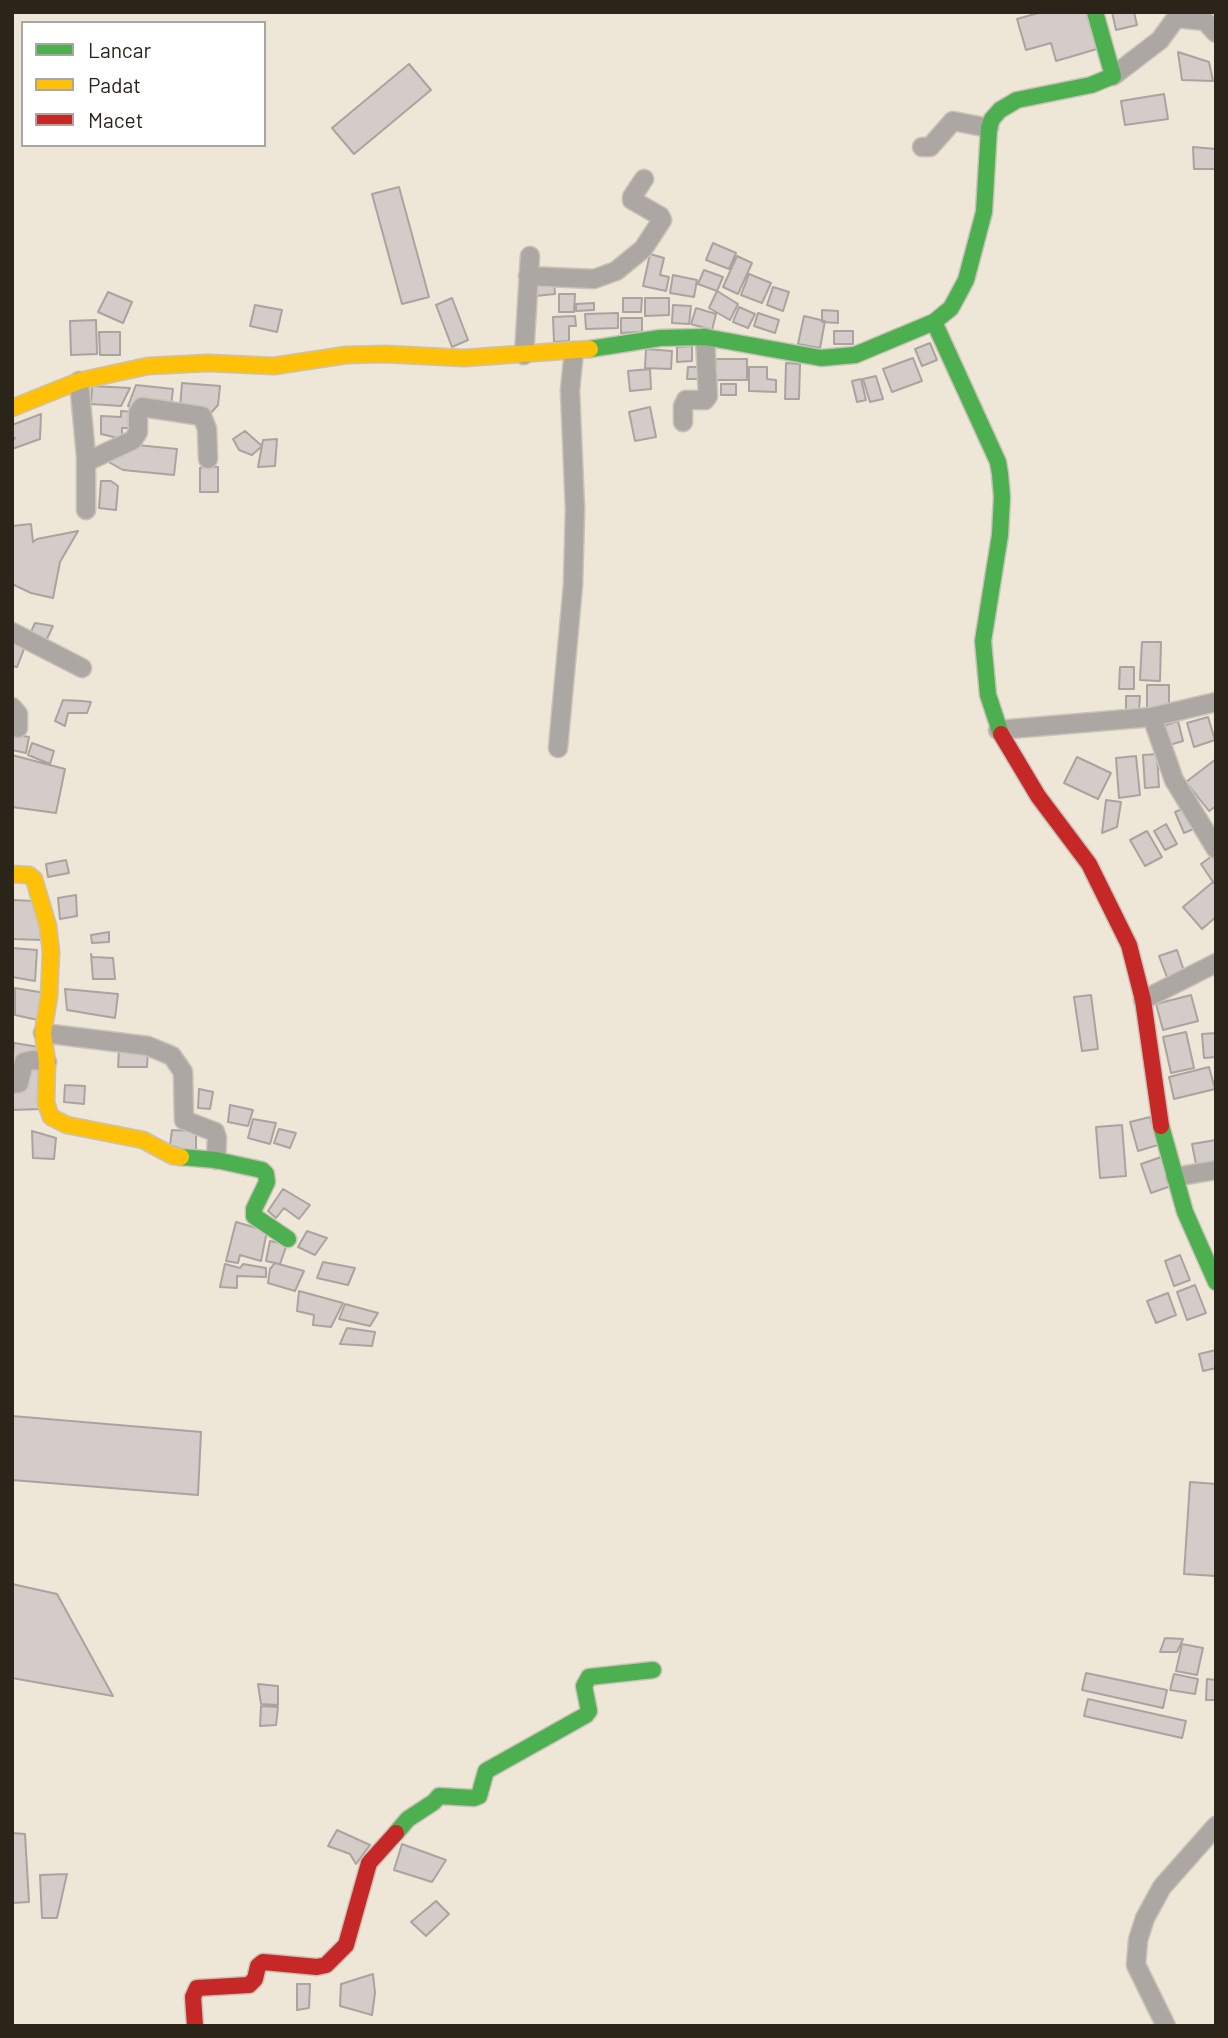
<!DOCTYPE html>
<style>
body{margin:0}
#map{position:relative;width:1228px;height:2038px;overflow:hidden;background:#eee6d6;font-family:Barlow,sans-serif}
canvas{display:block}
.frame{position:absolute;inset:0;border:14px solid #2a2419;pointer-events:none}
.legend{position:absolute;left:21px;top:21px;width:245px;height:126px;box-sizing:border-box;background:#fff;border:2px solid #aaa7a3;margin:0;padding:9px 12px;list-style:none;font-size:21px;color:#2a2419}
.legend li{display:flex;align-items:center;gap:14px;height:35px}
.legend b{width:35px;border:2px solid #aaa7a3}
</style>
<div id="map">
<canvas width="1228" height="2038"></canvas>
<div class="frame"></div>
<ul class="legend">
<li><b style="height:9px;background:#4caf50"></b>Lancar</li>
<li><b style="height:9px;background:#ffc107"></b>Padat</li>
<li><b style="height:9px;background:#c62828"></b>Macet</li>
</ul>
</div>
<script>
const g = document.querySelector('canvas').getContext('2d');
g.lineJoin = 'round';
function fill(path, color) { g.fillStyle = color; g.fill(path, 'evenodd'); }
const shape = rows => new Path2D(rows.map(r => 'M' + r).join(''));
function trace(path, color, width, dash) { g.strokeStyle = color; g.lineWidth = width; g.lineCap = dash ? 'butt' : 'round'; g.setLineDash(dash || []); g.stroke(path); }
const building = shape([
 [1042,12,1086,12,1097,49,1056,61,1051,43,1026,50,1017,19,1042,12],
 [1112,12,1134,12,1137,25,1116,30,1112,12],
 [1178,52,1209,62,1213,81,1182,80,1178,52],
 [409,64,431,90,354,154,332,128,409,64],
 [1164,94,1168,119,1125,125,1121,101,1164,94],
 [1193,147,1216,149,1216,169,1194,169,1193,147],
 [399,187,429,297,402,304,372,194,399,187],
 [713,243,736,253,729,269,706,260,713,243],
 [650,254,664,258,660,275,669,277,666,291,643,286,650,254],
 [737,256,752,263,738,294,723,287,737,256],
 [704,270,723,277,717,291,698,284,704,270],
 [749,274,771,283,762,303,741,295,749,274],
 [673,275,697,280,694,297,670,293,673,275],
 [554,281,555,294,535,296,534,282,554,281],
 [773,287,789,292,783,311,767,305,773,287],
 [717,291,738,304,730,320,709,308,717,291],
 [108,292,132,302,123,323,98,312,108,292],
 [559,294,575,294,574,312,559,312,559,294],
 [452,298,468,340,452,347,436,305,452,298],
 [623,298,642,298,641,312,623,312,623,298],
 [645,298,669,298,669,315,645,316,645,298],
 [594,303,594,310,576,311,576,304,594,303],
 [255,305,282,310,277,332,250,326,255,305],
 [673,305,691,306,689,324,672,323,673,305],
 [739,307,755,314,748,328,733,322,739,307],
 [696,308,716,314,712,330,691,324,696,308],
 [822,310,838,311,838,323,822,322,822,310],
 [618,313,618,328,586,329,585,314,618,313],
 [758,313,779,320,775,333,754,326,758,313],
 [575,316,576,326,569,326,569,341,554,342,553,317,575,316],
 [804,316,825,321,820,348,798,344,804,316],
 [621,318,642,318,642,332,621,333,621,318],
 [96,320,97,354,71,355,70,321,96,320],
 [834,331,853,331,853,344,834,344,834,331],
 [99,332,120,332,120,355,100,355,99,332],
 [930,343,937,360,922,366,915,349,930,343],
 [692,346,692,361,677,362,677,347,692,346],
 [646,349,672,351,671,369,645,368,646,349],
 [913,358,922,381,892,392,883,369,913,358],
 [716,359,747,359,747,380,716,380,716,359],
 [786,363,800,364,799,399,785,399,786,363],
 [688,367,702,367,702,379,687,379,688,367],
 [749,367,767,367,767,379,776,380,776,392,749,391,749,367],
 [650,369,651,389,630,391,628,371,650,369],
 [876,376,883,399,870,402,863,379,876,376],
 [861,379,866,400,857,402,852,381,861,379],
 [182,383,220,386,218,405,210,414,180,408,182,383],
 [721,384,736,384,736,395,721,395,721,384],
 [136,385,173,389,171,406,133,408,128,406,136,385],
 [92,386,130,388,121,406,91,404,92,386],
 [650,407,656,437,635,441,629,412,650,407],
 [121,411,133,412,133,428,122,428,122,439,101,434,101,416,121,417,121,411],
 [41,414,40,439,12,449,12,442,15,438,12,439,12,425,41,414],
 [245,431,262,446,252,455,239,450,233,439,245,431],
 [277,439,275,466,258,467,263,440,277,439],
 [137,445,177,449,174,475,123,470,105,460,137,445],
 [203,467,218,467,218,492,200,492,200,468,203,467],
 [101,481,111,481,118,486,116,510,99,508,101,481],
 [31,524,33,542,37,539,78,531,60,562,53,598,31,593,12,584,12,526,31,524],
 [35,623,53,626,44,645,29,636,35,623],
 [12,638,26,644,17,667,12,666,12,638],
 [1142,642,1161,642,1160,681,1140,680,1142,642],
 [1120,667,1134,667,1134,689,1119,689,1120,667],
 [1147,685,1169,685,1169,708,1147,708,1147,685],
 [1126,696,1140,696,1139,710,1126,710,1126,696],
 [63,700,82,701,91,702,87,713,68,713,65,726,55,721,63,700],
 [1208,717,1215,740,1194,747,1187,723,1208,717],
 [1178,721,1183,741,1166,746,1160,727,1178,721],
 [12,734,29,737,26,753,12,750,12,734],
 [32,743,54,751,50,764,28,755,32,743],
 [1157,754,1159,787,1145,788,1143,755,1157,754],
 [12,755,65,769,56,813,12,807,12,755],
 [1136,756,1140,795,1119,798,1116,758,1136,756],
 [1077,757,1111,773,1098,799,1064,783,1077,757],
 [1216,759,1216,806,1209,811,1186,782,1216,759],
 [1106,800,1121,802,1117,827,1102,833,1106,800],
 [1187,807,1196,828,1184,833,1175,812,1187,807],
 [1166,824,1177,844,1165,850,1154,831,1166,824],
 [1147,831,1162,857,1145,866,1130,840,1147,831],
 [1212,856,1216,861,1216,881,1213,882,1201,864,1212,856],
 [66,860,69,873,48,877,46,864,66,860],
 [1213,882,1216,886,1216,917,1202,929,1183,907,1213,882],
 [76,895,77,916,60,919,58,898,76,895],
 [12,900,34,901,43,940,12,939,12,900],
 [109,932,109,942,92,943,91,935,109,932],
 [12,948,37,950,35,981,12,977,12,948],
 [1177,950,1185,974,1168,980,1159,956,1177,950],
 [91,954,92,957,113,958,115,979,93,979,91,954],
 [15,988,45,993,38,1020,15,1015,15,988],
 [65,989,118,994,115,1018,67,1010,65,989],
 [1091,995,1098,1049,1082,1051,1074,997,1091,995],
 [1191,995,1198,1021,1163,1030,1156,1004,1191,995],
 [1186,1032,1194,1068,1171,1073,1163,1037,1186,1032],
 [1216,1033,1216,1057,1204,1058,1202,1034,1216,1033],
 [14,1043,39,1047,17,1069,12,1068,14,1043],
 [119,1049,148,1051,147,1067,118,1067,119,1049],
 [43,1065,42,1109,12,1110,12,1089,30,1066,43,1065],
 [1209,1067,1215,1089,1174,1099,1169,1077,1209,1067],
 [65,1085,85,1086,84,1104,64,1102,65,1085],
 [199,1089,213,1092,210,1109,198,1108,199,1089],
 [230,1105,253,1110,248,1126,228,1122,230,1105],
 [1150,1117,1158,1145,1138,1151,1130,1122,1150,1117],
 [253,1119,276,1123,270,1144,248,1138,253,1119],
 [1122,1125,1126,1176,1100,1178,1096,1127,1122,1125],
 [279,1129,296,1133,290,1148,274,1143,279,1129],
 [172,1130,196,1131,196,1154,170,1145,172,1130],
 [32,1131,56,1138,54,1159,33,1158,32,1131],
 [1216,1140,1216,1165,1197,1169,1192,1144,1216,1140],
 [1161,1157,1171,1186,1151,1193,1141,1164,1161,1157],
 [283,1189,310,1205,299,1219,284,1208,276,1218,268,1211,283,1189],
 [236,1222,267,1231,261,1261,240,1255,238,1263,226,1261,236,1222],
 [307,1231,327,1238,315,1255,298,1247,307,1231],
 [270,1241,287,1244,280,1264,266,1261,270,1241],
 [1180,1255,1190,1280,1174,1286,1165,1261,1180,1255],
 [323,1262,355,1268,348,1285,317,1278,323,1262],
 [275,1263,304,1271,295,1291,268,1283,270,1269,275,1263],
 [225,1264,240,1268,243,1264,266,1268,266,1277,237,1276,237,1288,220,1287,225,1264],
 [1195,1285,1206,1313,1187,1320,1177,1292,1195,1285],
 [299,1291,343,1303,331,1327,313,1325,314,1315,297,1311,299,1291],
 [1168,1293,1176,1315,1156,1323,1147,1301,1168,1293],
 [345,1304,378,1313,370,1326,339,1319,345,1304],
 [347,1328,375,1332,372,1346,340,1344,347,1328],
 [1216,1350,1216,1368,1203,1371,1199,1354,1216,1350],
 [12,1416,201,1432,198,1495,12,1480,12,1416],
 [1190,1482,1216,1484,1216,1576,1184,1574,1190,1482],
 [12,1584,57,1594,113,1696,12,1678,12,1584],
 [1165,1638,1183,1639,1177,1652,1160,1652,1165,1638],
 [1182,1644,1203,1648,1197,1675,1176,1671,1182,1644],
 [1086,1673,1167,1690,1163,1708,1082,1690,1086,1673],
 [1174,1674,1198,1679,1195,1694,1170,1690,1174,1674],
 [1207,1679,1216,1680,1216,1700,1206,1700,1207,1679],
 [258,1684,278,1686,278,1705,261,1704,258,1684],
 [1088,1699,1186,1721,1182,1738,1084,1716,1088,1699],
 [261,1706,278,1707,276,1725,260,1726,261,1706],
 [337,1830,370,1845,356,1864,350,1854,328,1846,337,1830],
 [12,1833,25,1834,29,1902,12,1903,12,1833],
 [402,1844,446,1860,432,1882,394,1870,402,1844],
 [67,1874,57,1918,42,1918,40,1875,67,1874],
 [436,1901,449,1914,426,1936,411,1922,436,1901],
 [373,1974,375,1993,372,2015,340,2006,341,1984,373,1974],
 [297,1984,310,1984,309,2008,297,2010,297,1984]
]);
fill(building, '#d4ccc9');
trace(building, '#aaa3a0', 2);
const street = shape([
 [1113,76,1160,40,1176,18,1205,21,1216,33],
 [922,147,930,147,953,121,989,128],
 [528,276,594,279,616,271,643,249,662,220,660,216,632,200,632,197,644,179],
 [524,355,530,256],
 [79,381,86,456,86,510],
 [683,422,683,406,686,400,705,400,708,396,705,337],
 [86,462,133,440,138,432,138,413,142,407,202,416,207,429,208,459],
 [12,632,82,668],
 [12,707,18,714,18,728],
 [1152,717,1174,780,1216,849],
 [998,730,1152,717,1216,702],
 [558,748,573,585,575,510,570,390,574,351],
 [1143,1000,1216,963],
 [43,1033,148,1046,172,1056,183,1072,184,1120,215,1132,217,1138,216,1160],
 [12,1084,19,1083,24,1062,33,1060,47,1062],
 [1175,1177,1216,1170],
 [1166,2026,1136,1965,1138,1940,1145,1918,1162,1887,1216,1826]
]);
const fast = shape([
 [934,322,998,462,1000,474,1002,497,1000,535,983,641,988,695,1001,734],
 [590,349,660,338,705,337,821,358,855,355,934,322,951,308,966,280,984,212,989,128,992,119,1000,110,1017,100,1091,85,1113,76,1095,12],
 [1161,1126,1185,1212,1216,1282],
 [181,1157,216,1160,262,1170,266,1174,267,1182,254,1209,254,1216,288,1239],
 [396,1833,408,1819,434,1802,439,1796,474,1798,479,1796,486,1771,586,1715,589,1711,584,1686,589,1677,653,1670]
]);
const slow = shape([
 [12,408,79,381,148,366,208,363,274,366,346,355,385,354,464,358,590,349],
 [12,874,29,875,34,879,48,926,51,952,49,996,43,1033,47,1062,46,1103,51,1117,67,1125,143,1140,173,1156,181,1157]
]);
const jam = shape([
 [1001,734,1038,796,1089,864,1129,945,1143,1000,1161,1126],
 [195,2026,193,1997,197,1988,249,1985,255,1979,258,1966,263,1962,317,1967,326,1965,346,1945,369,1863,396,1833]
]);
trace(street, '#c9c2b6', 21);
trace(fast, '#c9c2b6', 19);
trace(slow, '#c9c2b6', 19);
trace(jam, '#c9c2b6', 19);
trace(street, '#ada7a4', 18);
trace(fast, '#4caf50', 16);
trace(slow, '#ffc107', 16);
trace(jam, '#c62828', 16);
</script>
